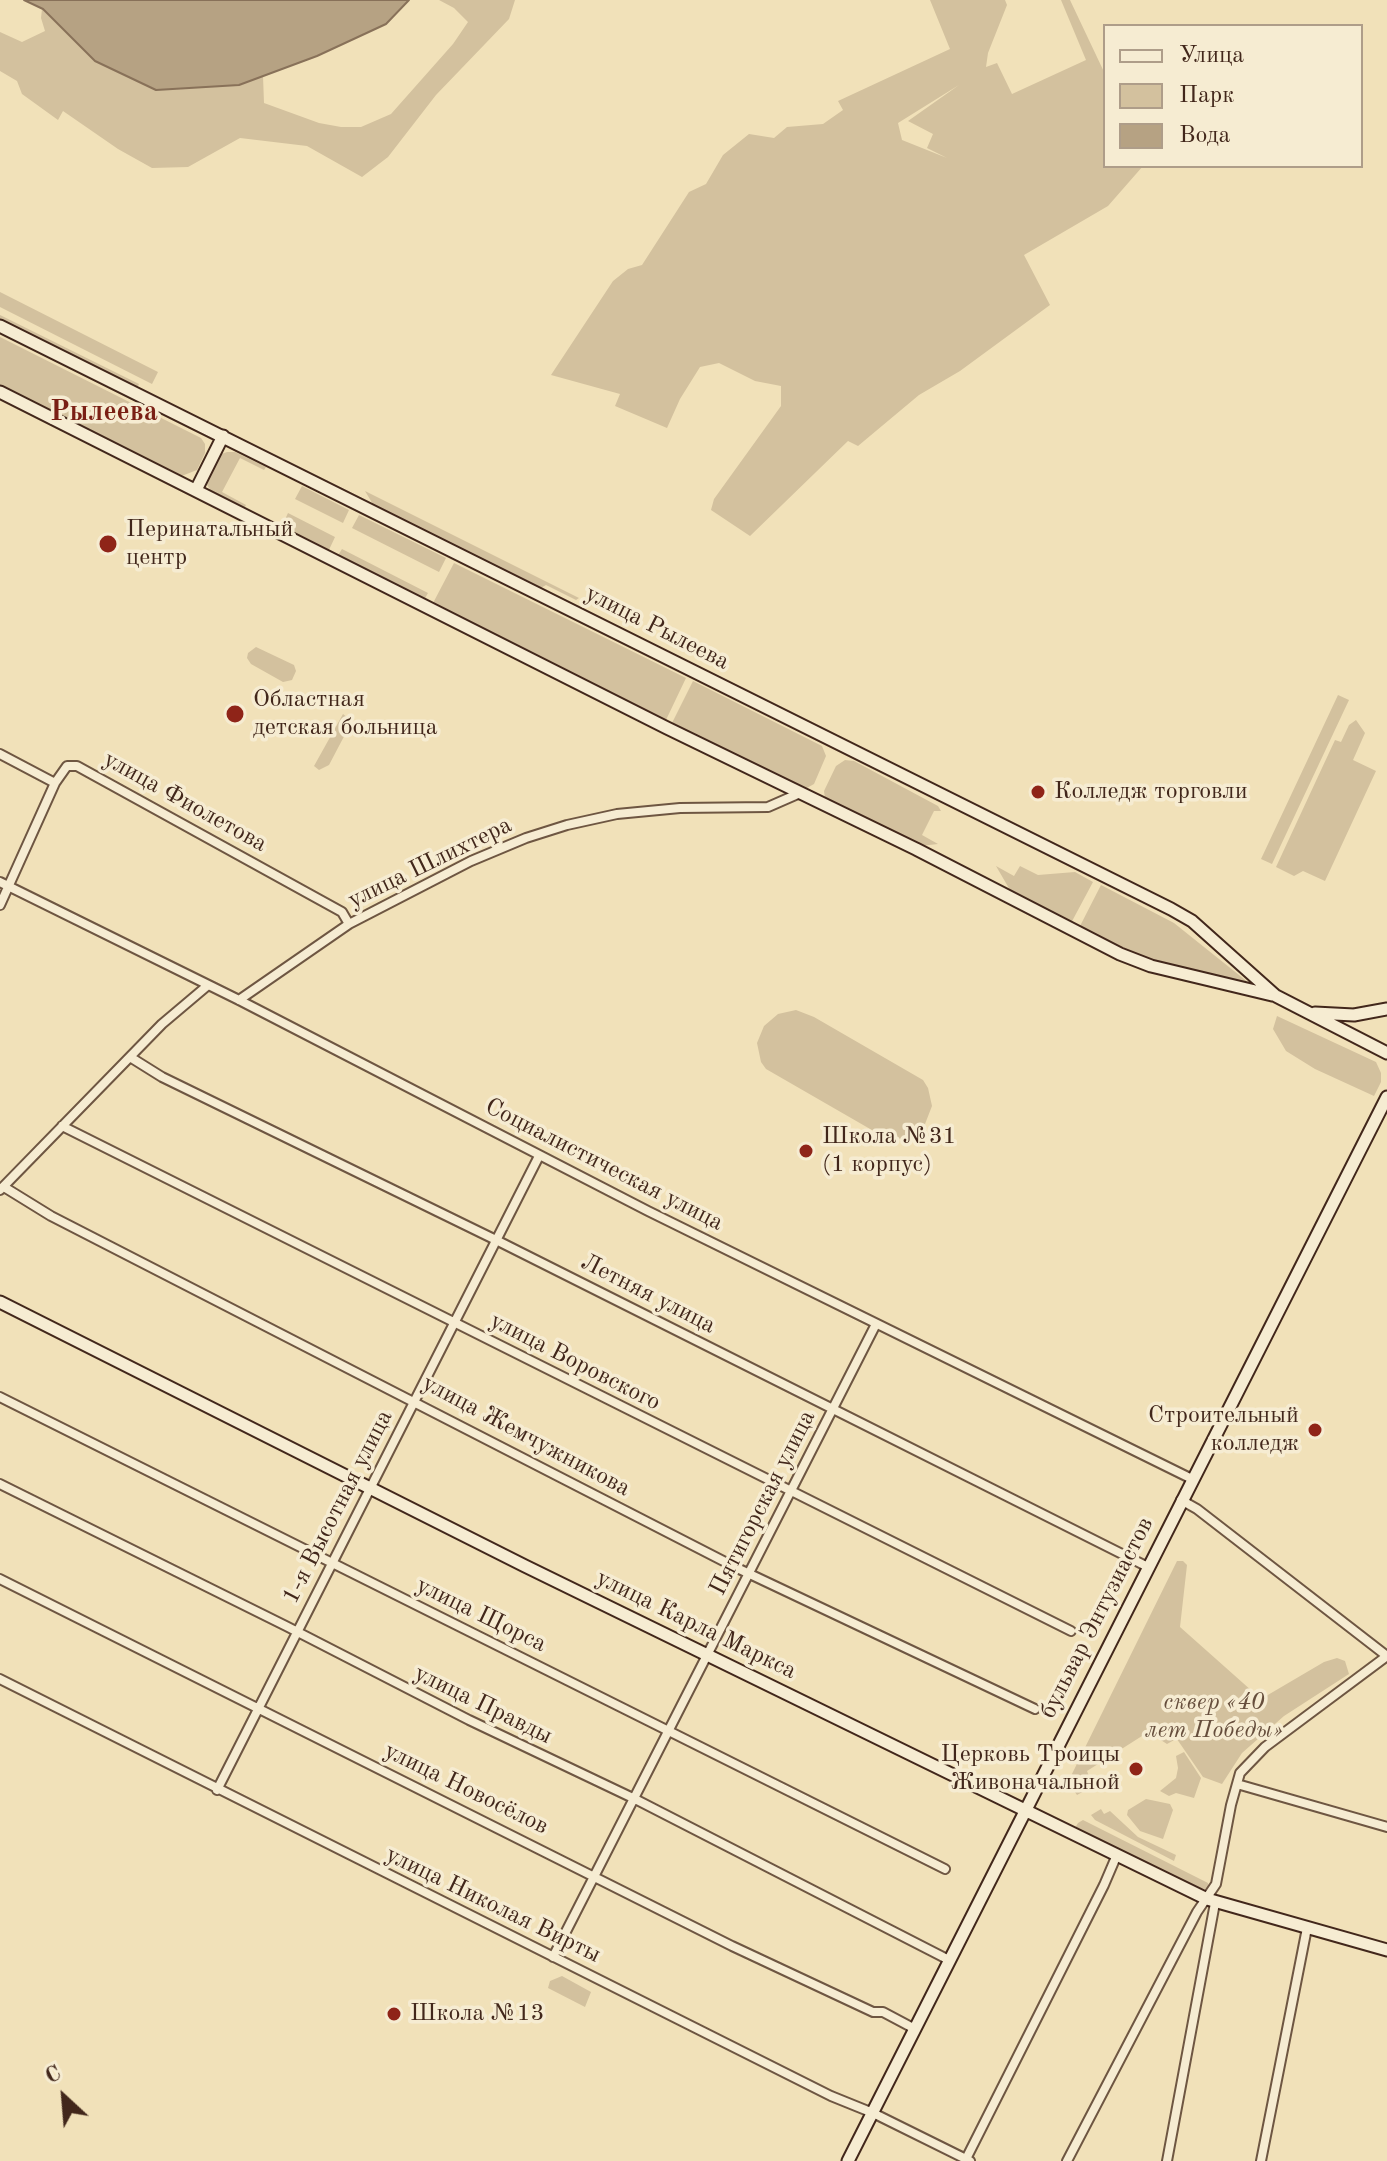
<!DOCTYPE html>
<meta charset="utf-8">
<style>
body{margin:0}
#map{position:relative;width:1387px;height:2161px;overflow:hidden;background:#f1e1b9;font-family:"Old Standard TT",serif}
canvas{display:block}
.legend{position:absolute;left:1103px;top:24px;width:260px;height:144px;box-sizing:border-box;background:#f6ecd2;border:2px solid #ae9d89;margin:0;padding:10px 14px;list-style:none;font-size:24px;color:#42271b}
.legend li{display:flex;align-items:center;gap:16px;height:40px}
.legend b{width:40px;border:2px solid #ae9d89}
.north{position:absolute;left:24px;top:2057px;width:80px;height:80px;-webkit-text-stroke:6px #f6ecd2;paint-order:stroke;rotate:334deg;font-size:22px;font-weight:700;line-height:32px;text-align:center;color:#42271b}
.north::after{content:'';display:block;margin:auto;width:28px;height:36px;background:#42271b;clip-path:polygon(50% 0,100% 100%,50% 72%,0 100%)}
</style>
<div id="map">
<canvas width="1387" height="2161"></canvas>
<ul class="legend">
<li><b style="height:10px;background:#f6ecd2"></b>Улица</li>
<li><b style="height:22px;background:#d3c19e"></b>Парк</li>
<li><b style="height:22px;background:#b6a283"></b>Вода</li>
</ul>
<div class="north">С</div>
</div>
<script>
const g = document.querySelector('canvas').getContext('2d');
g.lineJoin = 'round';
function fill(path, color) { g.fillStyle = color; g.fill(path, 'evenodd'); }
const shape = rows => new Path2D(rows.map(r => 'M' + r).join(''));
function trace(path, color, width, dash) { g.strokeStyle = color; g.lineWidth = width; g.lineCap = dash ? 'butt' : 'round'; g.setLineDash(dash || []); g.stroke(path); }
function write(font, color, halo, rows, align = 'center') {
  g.font = font + ' "Old Standard TT",serif'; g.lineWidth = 7; g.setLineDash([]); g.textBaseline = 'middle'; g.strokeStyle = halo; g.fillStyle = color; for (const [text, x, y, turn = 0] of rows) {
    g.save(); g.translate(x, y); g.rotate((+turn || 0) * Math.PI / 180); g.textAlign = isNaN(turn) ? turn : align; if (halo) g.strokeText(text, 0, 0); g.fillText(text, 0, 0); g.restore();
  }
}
fill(shape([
 [439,0,515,0,509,19,436,95,388,157,362,177,307,146,240,138,188,167,152,168,118,149,63,111,58,120,22,94,17,81,0,71,0,32,22,42,45,31,41,18,42,9,95,61,239,85,263,76,264,103,319,123,341,127,361,127,391,114,453,44,468,22,454,8],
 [930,0,1005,0,1007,5,988,53,986,67,997,63,1012,94,1086,60,1061,0,1070,0,1105,74,1105,166,1143,166,1108,206,1024,255,1050,305,960,371,919,395,858,446,848,441,750,536,711,510,714,499,781,406,781,386,755,381,719,363,700,367,680,399,667,428,615,406,620,394,551,375,613,281,628,269,642,265,689,192,706,184,723,155,749,134,774,138,787,127,823,124,843,110,838,101,950,49],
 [959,85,908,121,933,134,927,148,947,158,902,140,898,123],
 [0,292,158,372,152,384,0,307],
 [0,315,139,384,137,388,0,319],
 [0,337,201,438,205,444,205,453,197,470,179,477,0,388],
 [227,452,235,452,266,467,264,470,240,458,222,492,246,505,244,509,212,493,206,483,206,478,219,455],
 [302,486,349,510,343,523,295,499],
 [365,491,579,598,576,600,546,585,539,589,374,506],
 [288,513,335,537,328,552,281,528],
 [359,515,446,558,439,572,352,528],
 [342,549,428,593,424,600,337,557],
 [454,563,686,678,665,722,432,605],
 [256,647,294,665,296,671,292,680,283,682,251,664,247,658,248,653],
 [693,681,822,746,826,756,814,784,805,789,671,725],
 [1338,695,1349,700,1272,864,1261,859],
 [343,714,349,719,350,725,329,765,319,770,314,766],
 [1356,720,1365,733,1353,760,1376,771,1325,881,1303,871,1294,876,1276,867,1335,740,1341,742,1349,725],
 [845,760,854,761,938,806,941,811,934,811,922,835,938,844,920,846,825,799,824,791,836,766],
 [996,866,1014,876,1020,866,1038,875,1075,872,1093,882,1070,925,1010,890],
 [1101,885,1174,923,1259,991,1148,961,1079,928],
 [796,1010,814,1017,923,1080,928,1088,932,1106,925,1124,919,1131,902,1139,884,1137,766,1069,761,1062,757,1043,764,1026,778,1014],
 [1277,1016,1376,1062,1381,1073,1381,1082,1374,1096,1315,1069,1286,1051,1273,1029],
 [1177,1561,1183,1561,1187,1565,1180,1627,1261,1699,1324,1662,1337,1658,1345,1661,1349,1674,1284,1716,1242,1753,1222,1784,1203,1777,1170,1729,1176,1739,1167,1744,1153,1735,1142,1736,1087,1771,1090,1779,1085,1783,1086,1790,1077,1795,1068,1782],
 [1184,1752,1201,1778,1194,1798,1176,1793,1169,1796,1160,1791,1176,1778,1178,1768,1176,1756],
 [1146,1799,1170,1804,1173,1810,1163,1839,1140,1831,1127,1815,1128,1810],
 [1101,1809,1104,1814,1110,1811,1138,1837,1176,1855,1174,1861,1095,1820,1091,1815],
 [1083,1820,1208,1883,1209,1886,1205,1889,1200,1888,1075,1828,1078,1823],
 [562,1976,591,1992,585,2007,548,1988,550,1981]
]), '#d3c19e');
const water = shape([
 [24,0,409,0,386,24,317,56,239,85,156,90,95,61,43,9,24,0]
]);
fill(water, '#b6a283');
trace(water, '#887159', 2);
const street = shape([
 [0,754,55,783],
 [0,882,239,1000,648,1211,1192,1479],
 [0,905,55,783,67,766,77,766,342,912,349,924],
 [239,1000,349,924,471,861,526,838,567,825,617,814,680,808,768,807,800,793],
 [130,1057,162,1077,496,1240,1148,1567],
 [62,1126,1071,1631],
 [4,1187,51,1216,737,1568,1035,1709],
 [0,1190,162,1024,207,986],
 [0,1397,945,1869],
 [0,1484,286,1626,469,1720,635,1799,949,1960],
 [0,1579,732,1946,873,2012,883,2012,915,2029],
 [0,1679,831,2096,873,2113,970,2161],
 [1237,1784,1387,1827],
 [217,1790,539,1156],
 [553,1957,876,1324],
 [966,2159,1104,1885,1116,1857],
 [1067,2161,1197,1912,1216,1884,1231,1805,1240,1773,1265,1747,1387,1656,1197,1509,1181,1500],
 [1167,2161,1215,1903],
 [1261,2161,1307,1928]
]);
const secondary = shape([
 [0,326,1171,909,1192,921,1276,996,1387,1053],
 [0,392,667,728,916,849,1120,954,1151,966,1272,995],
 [196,490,223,436],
 [1315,1013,1354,1015,1387,1009],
 [0,1302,525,1566,1207,1899,1387,1950],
 [848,2161,1387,1097]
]);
trace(street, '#6e5642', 12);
trace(secondary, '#42271b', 15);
trace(street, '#f6ecd2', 8);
trace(secondary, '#f6ecd2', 11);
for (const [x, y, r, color] of [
 [108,544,10,"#8f2418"],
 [235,714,10,"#8f2418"],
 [1038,792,8,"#8f2418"],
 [806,1151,8,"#8f2418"],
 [1315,1430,8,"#8f2418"],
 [1136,1769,8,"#8f2418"],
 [394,2014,8,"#8f2418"]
]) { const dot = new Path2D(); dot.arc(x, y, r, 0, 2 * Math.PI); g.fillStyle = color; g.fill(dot); trace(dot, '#f6ecd2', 3); }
write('24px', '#42271b', '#f6ecd2', [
 ["Перинатальный",126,530],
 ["центр",126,558],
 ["Областная",253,700],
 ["детская больница",253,728],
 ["Колледж торговли",1054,792],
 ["Школа №31",822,1137],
 ["(1 корпус)",822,1165],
 ["Строительный",1299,1416,"right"],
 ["колледж",1299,1444,"right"],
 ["Церковь Троицы",1120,1755,"right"],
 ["Живоначальной",1120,1783,"right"],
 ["Школа №13",410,2014]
], 'left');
write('24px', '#42271b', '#f6ecd2', [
 ["улица Рылеева",657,628,27],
 ["улица Фиолетова",185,802,29],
 ["улица Шлихтера",430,863,-26],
 ["Социалистическая улица",604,1165,27],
 ["Летняя улица",648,1294,27],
 ["улица Воровского",575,1362,27],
 ["улица Жемчужникова",526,1436,28],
 ["Пятигорская улица",763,1503,-63],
 ["1-я Высотная улица",338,1507,-63],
 ["улица Щорса",481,1615,26],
 ["бульвар Энтузиастов",1097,1618,-63],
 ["улица Карла Маркса",696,1625,26],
 ["улица Правды",483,1705,26],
 ["улица Новосёлов",466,1789,26],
 ["улица Николая Вирты",493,1905,26]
]);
write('italic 24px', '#664e3c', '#f6ecd2', [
 ["cквер «40",1214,1703],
 ["лет Победы»",1214,1731]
]);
write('bold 28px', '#7a1f14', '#f6ecd2', [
 ["Рылеева",104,413]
]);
</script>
